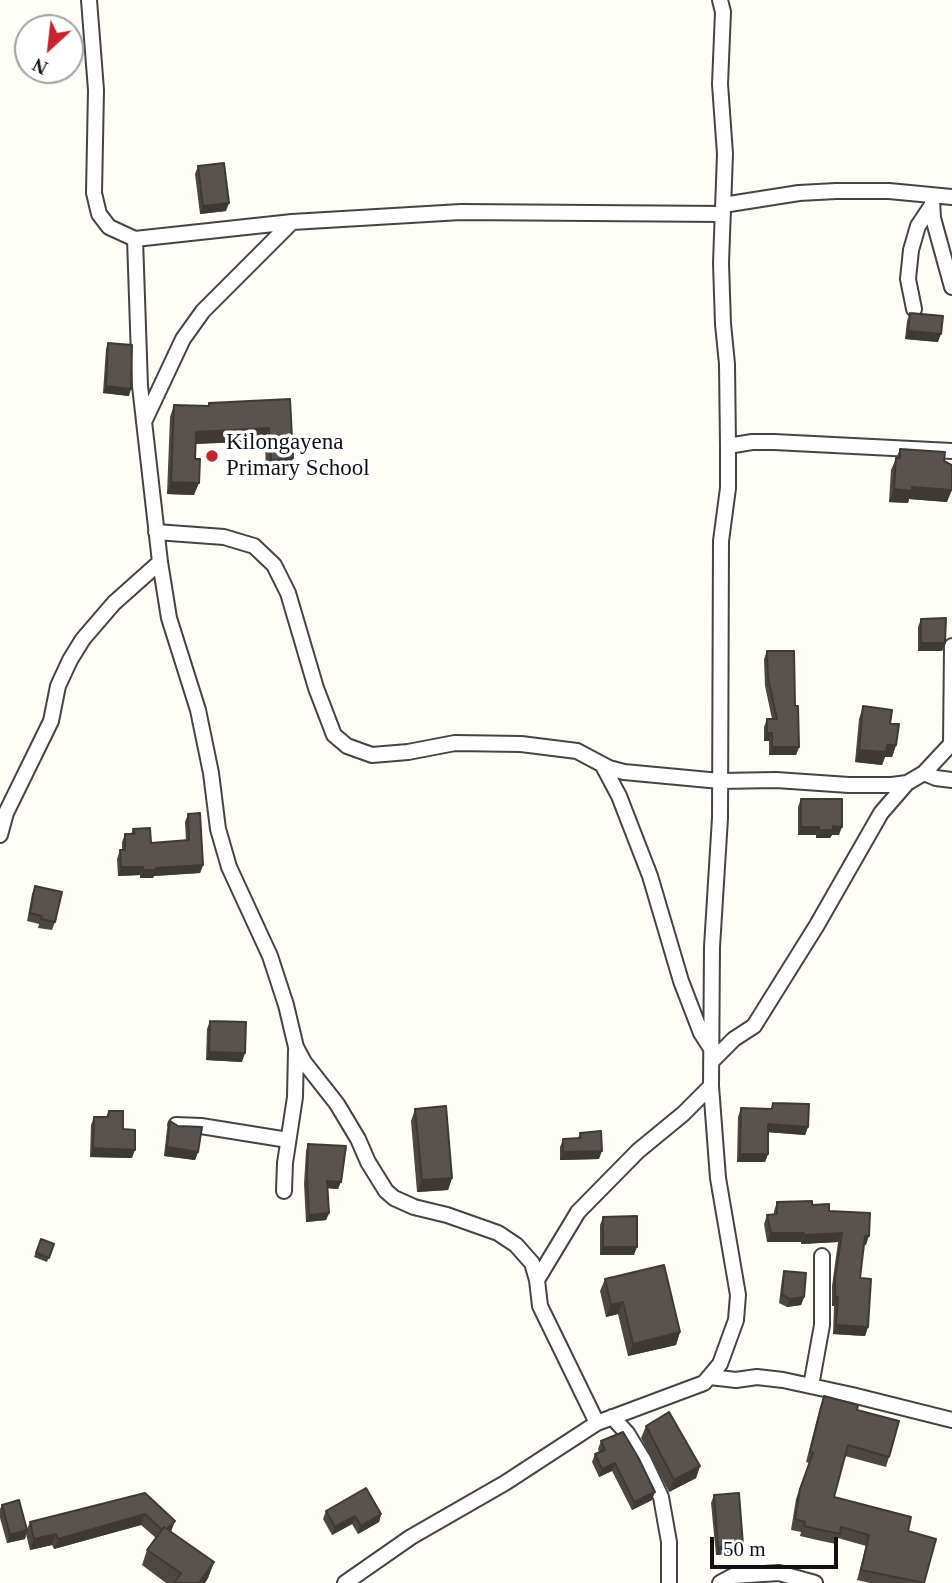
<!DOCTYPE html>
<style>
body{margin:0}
#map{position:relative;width:952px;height:1583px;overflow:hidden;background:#fffdf5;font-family:"Times New Roman",serif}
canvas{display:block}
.north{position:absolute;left:14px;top:14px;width:70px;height:70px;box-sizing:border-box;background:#fff;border:2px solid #a0a0a0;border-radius:50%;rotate:207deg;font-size:19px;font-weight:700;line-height:28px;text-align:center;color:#111}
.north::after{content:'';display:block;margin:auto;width:24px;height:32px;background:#c4262e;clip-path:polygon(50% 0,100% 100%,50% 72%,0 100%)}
.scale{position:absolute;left:710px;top:1537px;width:128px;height:32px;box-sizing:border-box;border:4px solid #111;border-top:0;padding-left:9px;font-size:21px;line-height:24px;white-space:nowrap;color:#111;-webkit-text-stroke:5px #fff;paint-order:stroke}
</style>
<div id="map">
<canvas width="952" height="1583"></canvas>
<div class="north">N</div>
<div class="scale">50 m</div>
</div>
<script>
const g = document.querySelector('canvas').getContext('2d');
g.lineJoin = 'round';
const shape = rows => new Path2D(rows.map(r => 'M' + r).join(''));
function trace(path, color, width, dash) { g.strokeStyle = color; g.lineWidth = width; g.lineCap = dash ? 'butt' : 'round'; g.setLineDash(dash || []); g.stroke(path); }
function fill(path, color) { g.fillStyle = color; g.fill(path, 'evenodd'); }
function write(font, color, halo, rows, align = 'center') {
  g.font = font + ' "Times New Roman",serif'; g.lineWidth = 7; g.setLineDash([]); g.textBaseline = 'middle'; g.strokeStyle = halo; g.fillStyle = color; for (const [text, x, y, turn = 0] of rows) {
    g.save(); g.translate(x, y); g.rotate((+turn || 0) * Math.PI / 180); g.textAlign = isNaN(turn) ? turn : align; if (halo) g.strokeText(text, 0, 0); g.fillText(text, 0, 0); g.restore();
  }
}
const street = shape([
 [89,0,96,90,94,193,99,214,109,227,135,239,292,222,461,212,723,214],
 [932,200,933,218,952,287],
 [723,205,799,193,836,191,889,191,952,197],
 [135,239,140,386,160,562,169,618,198,710,211,773,218,829,229,867,270,956,286,1005,296,1047,304,1062,337,1104,358,1139,368,1162,386,1191,394,1198,414,1207,447,1215,498,1233,516,1245,532,1263,537,1280],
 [914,309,908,279,911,250,918,226,932,205],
 [144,422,183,339,203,311,292,222],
 [728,446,752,442,774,442,952,451],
 [156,532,224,537,254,546,274,565,288,593,316,688,334,735,347,746,372,755,408,752,455,743,521,744,577,751,609,768,624,772,720,781,776,780,849,785,892,785,907,783,924,773,952,743],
 [951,745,952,646],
 [602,764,619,796,650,876,681,981,701,1033,710,1047],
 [924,773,936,778,952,780],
 [0,835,6,813,51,721,58,686,70,660,83,639,114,603,160,562],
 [711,1062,734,1039,754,1026,817,925,881,813,907,783],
 [176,1125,201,1126,288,1140],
 [284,1191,285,1163,295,1097,296,1050],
 [710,1377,736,1380,757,1377,783,1380,852,1395,952,1420],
 [811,1386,822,1325,822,1256],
 [612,1417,627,1433,644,1461,661,1497,669,1542,669,1583],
 [597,1423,540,1306,537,1280,578,1212,638,1151,683,1114,711,1086],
 [345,1583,411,1537,505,1483,597,1423,704,1383,720,1364,736,1320,738,1295,718,1178,711,1086,712,947,720,818,721,541,728,488,728,446,727,364,723,324,721,263,725,154,720,84,723,12,720,0],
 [720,1583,733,1576,779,1573,815,1583]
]);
trace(street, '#444', 18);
trace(street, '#fff', 14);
fill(shape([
 [198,166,226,211,200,214,195,174],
 [910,313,938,342,905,339,907,321],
 [108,343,129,396,103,393,106,349],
 [290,399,293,458,289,470,266,472,265,441,196,444,194,495,167,494,170,417,174,405,208,406,209,403],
 [900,449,944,461,947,502,909,499,908,503,889,502,891,470],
 [921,619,945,643,942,651,918,651,918,627],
 [767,651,795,706,799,747,796,755,769,755,769,741,764,741,764,727,767,719,772,719,765,686,764,659],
 [863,706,890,724,896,745,892,757,885,757,882,765,855,762,859,719],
 [801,799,839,835,832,835,830,838,816,838,816,835,798,835,798,807],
 [188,814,203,865,200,873,154,876,153,878,140,878,140,875,118,876,117,859,120,850,122,850,122,842,125,834,131,834,133,829,151,843,186,841,185,822],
 [35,886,55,922,52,930,38,928,39,924,27,921,32,894],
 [210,1021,242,1062,206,1060,207,1029],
 [773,1103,808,1127,805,1135,768,1132,768,1154,765,1162,737,1162,738,1117,741,1108,771,1109],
 [415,1109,452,1178,448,1190,417,1192,411,1121],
 [109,1111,123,1129,132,1158,90,1157,91,1125,94,1117,106,1117],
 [170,1121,198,1152,195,1160,164,1156,167,1129],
 [580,1133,599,1159,560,1160,560,1147,563,1139,578,1138],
 [308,1144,338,1189,327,1188,329,1213,326,1220,306,1222,304,1184,306,1151],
 [777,1202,812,1205,829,1211,866,1245,864,1245,860,1278,868,1327,865,1336,833,1334,834,1306,832,1306,832,1286,838,1242,801,1244,801,1242,767,1242,764,1224,767,1215,774,1214,774,1211],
 [603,1217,634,1255,600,1255,600,1225],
 [41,1239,54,1244,47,1262,34,1257],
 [784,1271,804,1297,801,1305,787,1307,779,1303,782,1279],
 [605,1279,680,1332,676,1345,628,1356,618,1314,606,1317,600,1291],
 [824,1396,857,1410,889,1457,886,1467,845,1456,834,1497,908,1531,924,1583,870,1583,857,1580,866,1546,838,1538,836,1544,817,1540,800,1536,801,1532,791,1530,796,1499,809,1463,806,1462,820,1407],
 [646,1426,700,1466,696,1478,669,1492,641,1438],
 [601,1441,652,1500,632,1510,612,1471,599,1477,592,1462,595,1454,599,1452,598,1449],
 [145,1493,171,1532,214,1562,208,1578,205,1583,166,1583,142,1565,147,1550,156,1538,141,1525,54,1549,52,1545,30,1550,26,1534,25,1539,7,1543,0,1518,0,1509,2,1505,27,1529,30,1522],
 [714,1495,740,1553,716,1555,711,1503],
 [326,1511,381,1514,379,1522,358,1534,352,1524,332,1535,323,1519]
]), '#4d4742');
fill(shape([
 [229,203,226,211,200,214,203,206],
 [908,331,941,334,938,342,905,339],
 [106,386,131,389,129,396,103,393],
 [269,428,265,441,192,444,196,432],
 [293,458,289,470,266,472,271,460],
 [171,482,199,483,194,495,167,494],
 [912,487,952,490,947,502,909,499,908,503,889,502,894,489],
 [921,643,945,643,942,651,918,651],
 [767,733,772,733,769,741,764,741],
 [887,745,896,745,892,757,885,757,882,765,855,762,859,750],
 [772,747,799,747,796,755,769,755],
 [833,826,842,827,839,835,832,835,830,838,816,838,819,830],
 [801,827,819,827,816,835,798,835],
 [203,865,200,873,154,876,153,878,140,878,143,870,156,868],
 [121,867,143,867,140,875,118,876],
 [209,1052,245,1053,242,1062,206,1060],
 [768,1124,808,1127,805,1135,765,1132],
 [167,1147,198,1152,195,1160,164,1156],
 [93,1148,135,1150,132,1158,90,1157],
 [602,1151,599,1159,560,1160,563,1152],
 [740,1154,768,1154,765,1162,737,1162],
 [452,1178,448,1190,417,1192,422,1180],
 [327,1181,341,1182,338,1189,324,1188],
 [329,1213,326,1220,306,1222,309,1215],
 [771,1233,804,1233,801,1242,767,1242],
 [842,1233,838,1242,801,1244,804,1235],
 [865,1236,869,1236,866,1245,862,1245],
 [603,1247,637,1247,634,1255,600,1255],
 [804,1297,801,1305,787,1307,790,1299],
 [835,1297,838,1297,834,1306,832,1306],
 [623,1302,618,1314,606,1317,611,1305],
 [836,1325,868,1327,865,1336,833,1334],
 [680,1332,676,1345,628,1356,633,1344],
 [615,1463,612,1471,599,1477,602,1469],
 [700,1466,696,1478,669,1492,674,1480],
 [655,1492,652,1500,632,1510,634,1502],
 [145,1514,141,1525,54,1549,58,1539],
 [381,1514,379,1522,358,1534,361,1526],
 [355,1516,352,1524,332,1535,335,1527],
 [175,1521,171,1532,164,1532],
 [27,1530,25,1539,7,1543,10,1535],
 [56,1534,52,1545,30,1550,34,1539],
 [743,1545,740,1553,716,1555,718,1547],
 [214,1562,208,1578,205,1583,199,1583]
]), '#3f3936');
const building = shape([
 [224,163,229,203,203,206,198,166,224,163],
 [910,313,943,316,941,334,908,331,910,313],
 [108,343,132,345,131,389,106,386,108,343],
 [290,399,293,458,271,460,269,428,196,432,195,459,200,459,199,483,171,482,174,405,209,406,209,403,290,399],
 [900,449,945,452,944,461,952,465,952,490,912,487,912,491,894,489,896,458,900,458,900,449],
 [946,618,945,643,921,643,921,619,946,618],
 [767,651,794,651,795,706,798,706,799,747,772,747,772,733,767,733,767,719,777,719,768,678,767,651],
 [863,706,892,710,890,724,899,724,896,745,887,745,886,752,859,750,863,706],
 [801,799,842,799,842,827,833,826,833,830,819,830,819,827,801,827,801,799],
 [200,813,203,865,156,868,156,870,143,870,143,867,121,867,120,850,125,850,125,834,135,834,133,829,150,828,151,843,189,840,188,814,200,813],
 [35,886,62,892,55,922,41,919,42,916,30,913,35,886],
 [210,1021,246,1022,245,1053,209,1052,210,1021],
 [773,1103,809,1104,808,1127,768,1124,768,1154,740,1154,741,1108,772,1109,773,1103],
 [446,1106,452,1178,422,1180,415,1109,446,1106],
 [109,1111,123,1111,123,1129,135,1130,135,1150,93,1148,94,1117,108,1117,109,1111],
 [170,1121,178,1126,202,1127,198,1152,167,1147,170,1121],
 [601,1131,602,1151,563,1152,563,1139,581,1138,580,1133,601,1131],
 [308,1144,346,1146,341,1182,327,1181,329,1213,309,1215,307,1176,308,1144],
 [812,1201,812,1205,829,1204,829,1211,870,1213,869,1236,865,1236,860,1278,871,1279,868,1327,836,1325,838,1297,835,1297,835,1277,842,1233,804,1235,804,1233,771,1233,767,1215,777,1214,777,1202,812,1201],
 [637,1216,637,1247,603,1247,603,1217,637,1216],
 [41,1239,54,1244,49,1258,36,1253,41,1239],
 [664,1265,680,1332,633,1344,623,1302,611,1305,605,1279,664,1265],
 [784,1271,806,1273,804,1297,790,1299,782,1295,784,1271],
 [824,1396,858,1405,857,1410,899,1421,889,1457,848,1445,834,1497,911,1517,908,1531,936,1539,924,1583,861,1570,869,1535,841,1527,840,1534,821,1530,804,1526,805,1522,795,1519,800,1489,813,1453,810,1452,824,1396],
 [669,1412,700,1466,674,1480,646,1426,669,1412],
 [623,1432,638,1457,655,1492,634,1502,615,1463,602,1469,595,1454,605,1450,601,1441,623,1432],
 [366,1488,381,1514,361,1526,355,1516,335,1527,326,1511,366,1488],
 [145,1493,175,1521,167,1529,164,1527,162,1530,145,1514,58,1539,56,1534,34,1539,30,1522,145,1493],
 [739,1493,743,1545,718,1547,714,1495,739,1493],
 [19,1500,27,1530,10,1535,2,1505,19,1500],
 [164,1527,214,1562,199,1583,174,1583,181,1573,147,1550,164,1527]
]);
fill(building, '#5a524d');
trace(building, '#3f3936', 2);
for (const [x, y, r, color] of [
 [212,456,7,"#c4262e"]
]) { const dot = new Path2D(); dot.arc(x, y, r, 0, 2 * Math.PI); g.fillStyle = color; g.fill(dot); trace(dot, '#fff', 2.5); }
write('23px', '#111', '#fff', [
 ["Kilongayena",226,443],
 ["Primary School",226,469]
], 'left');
</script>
